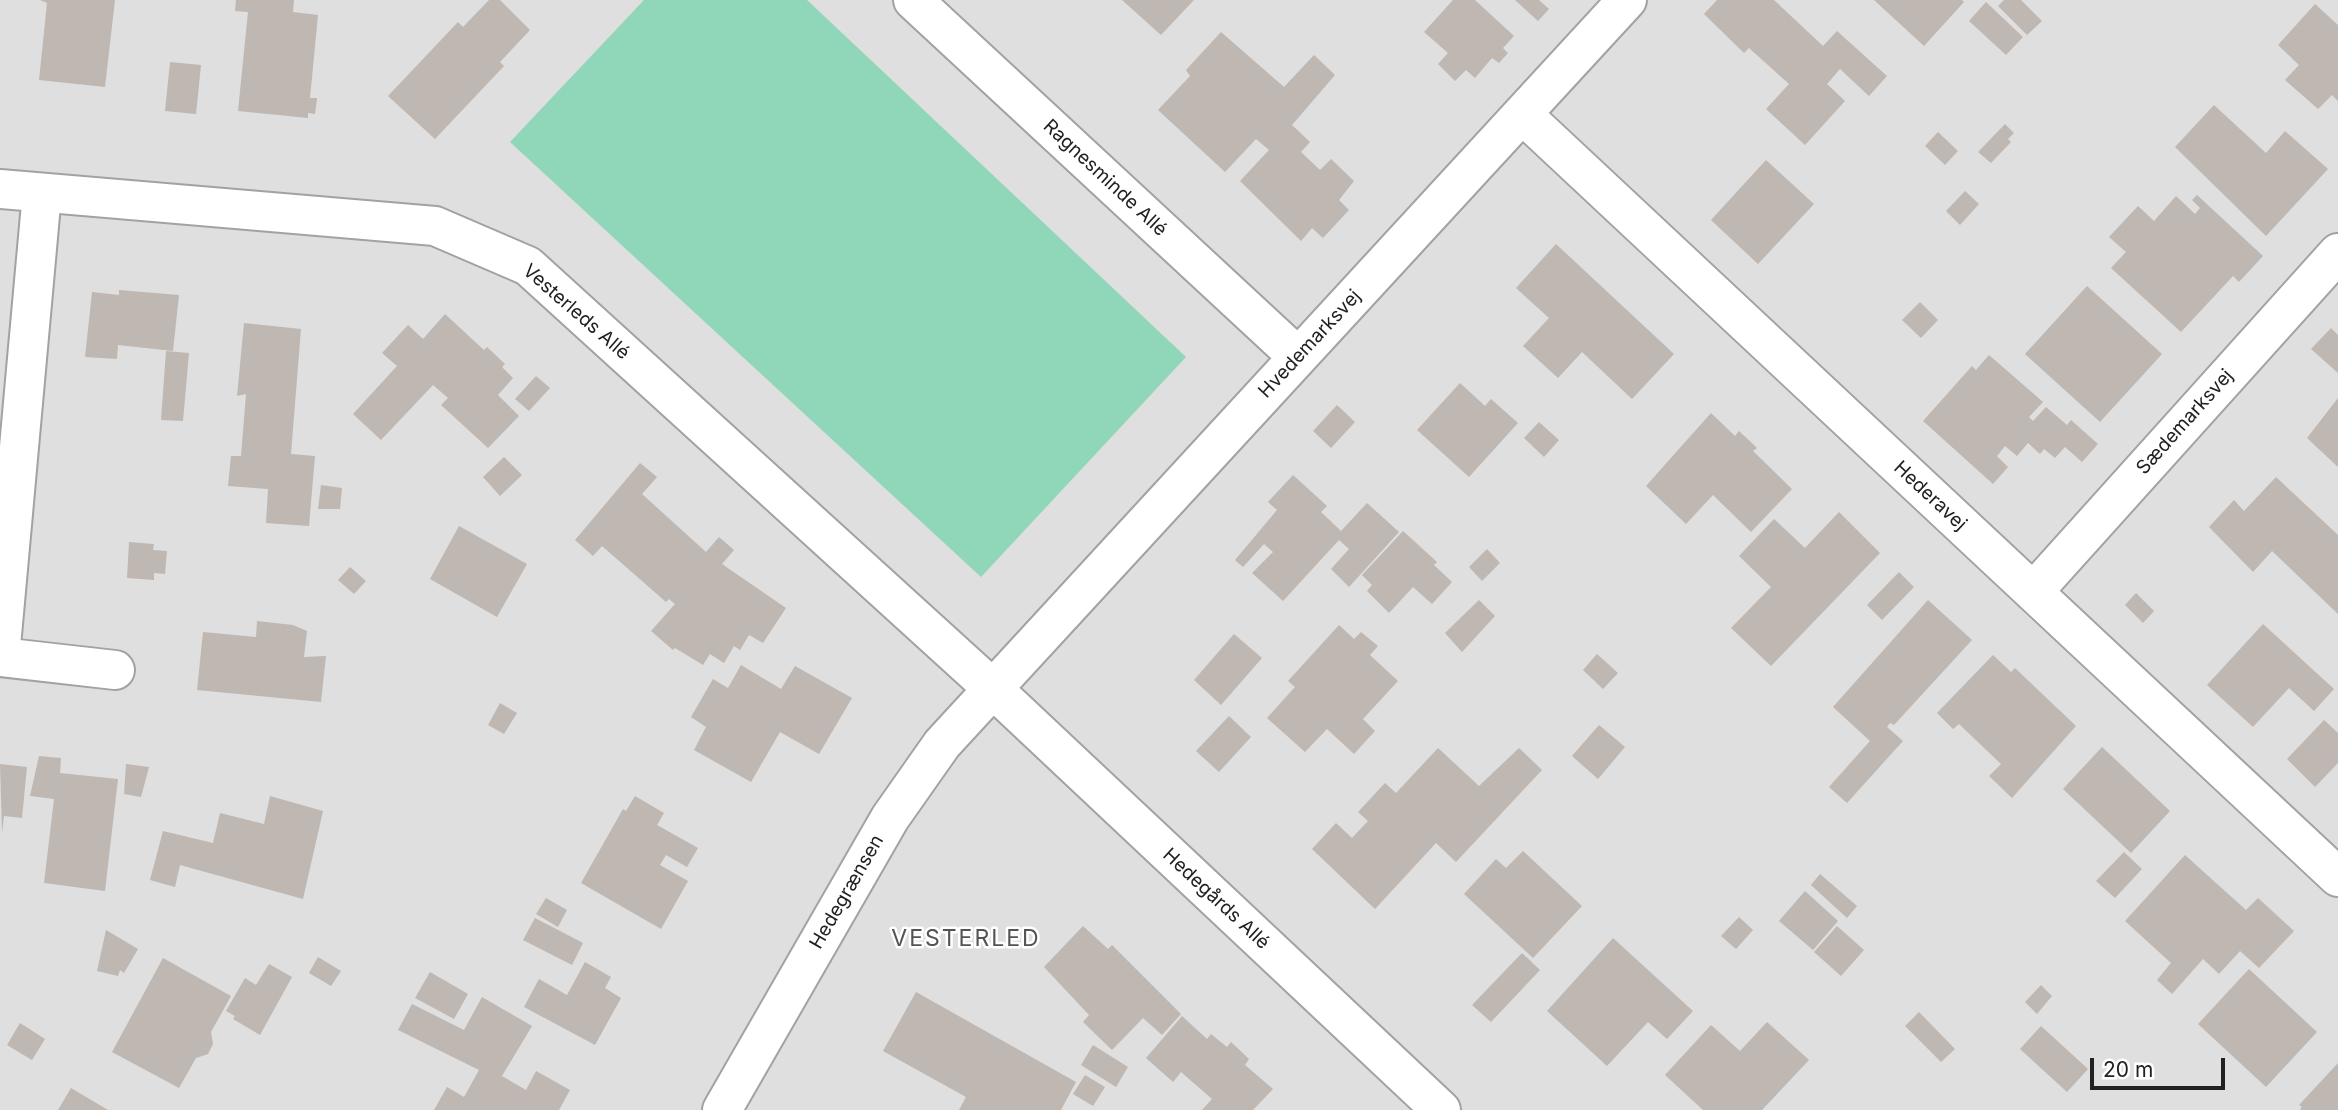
<!DOCTYPE html>
<meta charset="utf-8">
<style>
body{margin:0}
#map{position:relative;width:2338px;height:1110px;overflow:hidden;background:#f1eee9;font-family:Inter,sans-serif}
canvas{display:block}
.scale{position:absolute;left:2090px;top:1058px;width:135px;height:32px;box-sizing:border-box;border:4px solid #212121;border-top:0;padding-left:9px;font-size:21px;line-height:24px;white-space:nowrap;color:#212121;-webkit-text-stroke:5px #fff;paint-order:stroke}
</style>
<div id="map">
<canvas width="2338" height="1110"></canvas>
<div class="scale">20 m</div>
</div>
<script>
const g = document.querySelector('canvas').getContext('2d');
g.lineJoin = 'round';
function fill(path, color) { g.fillStyle = color; g.fill(path, 'evenodd'); }
const shape = rows => new Path2D(rows.map(r => 'M' + r).join(''));
function trace(path, color, width, dash) { g.strokeStyle = color; g.lineWidth = width; g.lineCap = dash ? 'butt' : 'round'; g.setLineDash(dash || []); g.stroke(path); }
function write(font, color, halo, rows, align = 'center') {
  g.font = font + ' Inter,sans-serif'; g.lineWidth = 5; g.setLineDash([]); g.textBaseline = 'middle'; g.strokeStyle = halo; g.fillStyle = color; for (const [text, x, y, turn = 0] of rows) {
    g.save(); g.translate(x, y); g.rotate((+turn || 0) * Math.PI / 180); g.textAlign = isNaN(turn) ? turn : align; if (halo) g.strokeText(text, 0, 0); g.fillText(text, 0, 0); g.restore();
  }
}
fill(shape([
 [0,0,2338,0,2338,1110,0,1110]
]), '#dfdfdf');
fill(shape([
 [644,0,807,0,1186,357,981,577,510,142]
]), '#90d6b8');
fill(shape([
 [40,0,115,0,105,87,39,80,47,3],
 [236,0,294,0,293,12,318,15,310,98,317,98,315,114,308,113,308,118,238,111,248,12,235,11],
 [489,0,500,0,530,30,500,62,504,66,435,139,388,96,458,22,463,27],
 [1122,0,1194,0,1161,35],
 [1453,0,1475,0,1514,36,1503,48,1508,53,1499,63,1492,58,1475,78,1466,70,1455,81,1438,64,1448,53,1424,32],
 [1515,0,1539,0,1549,9,1538,21],
 [1717,0,1774,0,1823,46,1837,31,1887,76,1869,96,1840,69,1827,84,1845,101,1805,145,1766,109,1789,84,1749,48,1744,53,1704,14],
 [1874,0,1962,0,1964,2,1924,46],
 [2004,0,2021,0,2042,21,2027,35,1998,6],
 [1986,2,2023,37,2006,55,1969,21],
 [2315,4,2338,25,2338,101,2332,95,2318,109,2285,80,2299,65,2278,45],
 [1221,32,1284,87,1314,55,1335,75,1292,125,1310,142,1301,152,1320,170,1331,159,1354,181,1339,200,1349,210,1323,238,1312,228,1301,241,1240,181,1269,150,1256,139,1225,172,1158,110,1190,76,1186,70],
 [170,62,201,65,196,114,165,111],
 [2214,105,2266,153,2285,131,2328,169,2266,236,2175,147],
 [2005,124,2014,133,2008,139,2011,142,1991,163,1978,152],
 [1938,132,1958,151,1945,165,1925,146],
 [1766,160,1814,204,1758,264,1711,220],
 [1965,191,1979,204,1960,225,1946,211],
 [2197,195,2263,256,2239,282,2233,276,2181,332,2111,268,2126,252,2109,237,2138,206,2154,221,2176,196,2195,214,2200,208,2192,200],
 [1556,244,1674,354,1632,399,1582,352,1558,378,1523,346,1549,318,1516,288],
 [2087,286,2162,354,2100,422,2025,354],
 [119,290,179,295,173,351,118,345,117,359,85,357,92,292,119,295],
 [1920,302,1938,320,1921,338,1902,320],
 [445,314,484,350,487,347,505,364,502,367,513,378,498,395,519,416,488,448,441,405,448,398,433,385,381,440,353,414,397,366,382,353,408,325,423,339],
 [244,323,301,329,291,454,315,456,309,526,266,523,268,489,228,486,231,456,241,456,246,394,237,396],
 [2331,328,2338,335,2338,373,2311,349],
 [166,351,189,353,183,421,161,420],
 [1989,355,2043,402,2029,417,2033,421,2046,407,2067,425,2071,420,2098,444,2082,462,2065,447,2055,458,2044,449,2040,454,2028,443,2017,456,2005,446,1997,456,2008,467,1993,484,1923,421,1972,366,1976,370],
 [536,376,550,388,529,411,515,399],
 [1460,383,1485,406,1491,399,1518,423,1469,477,1417,430],
 [2338,398,2338,467,2307,438],
 [1337,405,1355,422,1331,448,1313,431],
 [1711,413,1735,436,1739,431,1757,448,1753,451,1792,489,1751,532,1713,495,1686,524,1646,486],
 [1539,422,1559,440,1544,457,1524,438],
 [504,457,522,475,500,496,483,477],
 [640,463,657,477,642,494,706,552,719,537,734,550,722,564,786,608,763,643,749,635,740,650,734,646,724,663,710,654,703,665,675,648,673,650,651,631,675,604,669,599,666,602,602,546,593,556,575,540],
 [1293,475,1327,506,1321,512,1341,531,1367,503,1399,532,1349,587,1331,569,1349,549,1339,540,1283,601,1252,573,1273,552,1264,544,1243,567,1235,560,1277,510,1268,502],
 [2276,477,2338,535,2338,614,2272,551,2253,572,2209,527,2234,500,2244,511],
 [321,485,342,488,340,509,318,509],
 [1839,512,1880,553,1771,666,1731,628,1771,587,1739,556,1774,519,1805,548],
 [459,526,527,564,497,617,430,579],
 [1403,531,1437,562,1434,565,1452,582,1432,604,1413,587,1389,613,1367,591,1372,585,1362,575],
 [129,542,154,544,153,550,167,551,165,574,154,573,154,580,127,578],
 [1487,549,1500,563,1482,581,1469,567],
 [350,567,366,581,354,594,338,580],
 [1899,572,1914,587,1882,620,1867,605],
 [2136,593,2154,611,2143,623,2125,605],
 [1479,600,1495,616,1462,652,1445,633],
 [1928,600,1972,640,1894,725,1890,723,1887,727,1903,741,1847,803,1829,787,1870,741,1833,707],
 [257,621,293,625,307,631,304,657,326,656,321,702,197,690,203,632,256,637],
 [2263,624,2334,689,2314,711,2289,688,2253,727,2207,685],
 [1339,625,1354,639,1361,632,1378,646,1370,655,1398,681,1363,719,1375,731,1354,754,1327,729,1305,752,1267,718,1295,687,1288,681],
 [1234,634,1262,658,1221,705,1194,680],
 [1597,654,1618,673,1603,689,1583,670],
 [1993,655,2011,672,2015,668,2076,726,2012,798,1989,776,2001,764,1959,724,1953,729,1937,713],
 [741,665,781,689,795,666,852,698,819,754,780,732,751,782,694,750,706,727,691,717,713,679,728,688],
 [500,703,517,713,504,734,488,725],
 [1229,716,1251,737,1219,772,1196,751],
 [2324,720,2338,733,2338,763,2315,787,2287,759],
 [1599,725,1625,747,1598,779,1572,756],
 [2102,747,2170,811,2131,853,2063,789],
 [1438,748,1479,786,1519,748,1542,770,1456,862,1436,843,1375,909,1312,849,1336,823,1352,838,1368,821,1358,812,1385,783,1396,793],
 [39,756,61,758,60,773,118,779,105,891,44,883,54,799,30,796],
 [0,764,27,767,22,818,4,816,2,833],
 [126,764,149,767,141,797,124,794],
 [270,796,323,811,303,899,180,865,175,887,150,880,163,831,213,843,220,813,264,824],
 [635,796,664,813,657,825,698,848,687,867,666,855,660,865,688,881,661,929,581,883,623,809,626,811],
 [1523,851,1582,906,1533,958,1464,894,1496,859,1506,868],
 [2124,852,2142,869,2115,898,2096,881],
 [2185,855,2246,910,2258,898,2294,931,2259,968,2240,951,2219,974,2203,959,2172,994,2157,980,2171,963,2125,921],
 [1820,874,1857,906,1847,918,1811,885],
 [1805,891,1838,921,1813,950,1779,921],
 [546,898,567,910,558,927,536,914],
 [1739,917,1753,930,1736,949,1721,936],
 [535,918,583,943,572,965,523,940],
 [1083,926,1108,949,1112,945,1181,1014,1162,1035,1143,1018,1112,1050,1083,1022,1089,1015,1044,967],
 [1837,926,1864,950,1841,976,1814,952],
 [106,930,138,949,124,973,120,970,118,976,97,971],
 [1613,938,1693,1011,1667,1039,1648,1022,1607,1066,1547,1011],
 [1522,953,1540,970,1491,1022,1472,1005],
 [318,957,341,971,331,986,309,973],
 [163,958,231,996,211,1032,213,1044,208,1054,196,1058,179,1088,112,1052],
 [585,962,611,977,605,988,621,998,595,1045,524,1007,539,979,567,995],
 [269,964,292,977,260,1035,233,1019,235,1016,226,1011,245,978,256,985],
 [2249,969,2317,1032,2266,1087,2198,1024],
 [430,972,468,994,454,1019,415,998],
 [2041,985,2052,996,2037,1014,2025,1002],
 [916,992,1076,1082,1061,1110,959,1110,966,1097,883,1051],
 [482,997,532,1026,502,1076,526,1090,536,1071,570,1090,559,1110,434,1110,447,1087,464,1097,479,1070,398,1030,412,1004,464,1030],
 [1919,1012,1955,1049,1941,1062,1905,1026],
 [1182,1016,1207,1039,1211,1034,1227,1047,1231,1042,1249,1059,1245,1065,1273,1089,1253,1110,1202,1110,1212,1099,1181,1072,1173,1082,1146,1058],
 [1767,1022,1809,1060,1762,1110,1703,1110,1665,1075,1711,1025,1740,1051],
 [20,1023,45,1039,32,1060,7,1045],
 [2041,1026,2088,1069,2067,1092,2020,1049],
 [1093,1045,1128,1067,1116,1087,1081,1065],
 [2338,1063,2338,1110,2300,1110,2302,1107,2299,1105],
 [1085,1075,1105,1087,1093,1106,1073,1094],
 [71,1088,108,1110,58,1110]
]), '#beb7b2');
const minor = shape([
 [913,0,1298,357],
 [1522,114,2338,877],
 [0,189,435,226,528,266,992,688,1441,1110],
 [42,193,0,657,115,670],
 [2033,592,2338,253],
 [722,1110,890,818,942,744,1627,0]
]);
trace(minor, '#a2a2a2', 42);
trace(minor, '#fff', 38);
write('19px', '#212121', '#fff', [
 ["Ragnesminde Allé",1105,178,43],
 ["Vesterleds Allé",576,312,41],
 ["Hvedemarksvej",1310,344,-47],
 ["Sædemarksvej",2185,422,-48],
 ["Hederavej",1930,496,43],
 ["Hedegrænsen",847,892,-60],
 ["Hedegårds Allé",1216,899,43]
]);
g.letterSpacing = '2px';
write('23px', '#545454', '#fff', [
 ["VESTERLED",966,939]
]);
g.letterSpacing = '0px';
</script>
